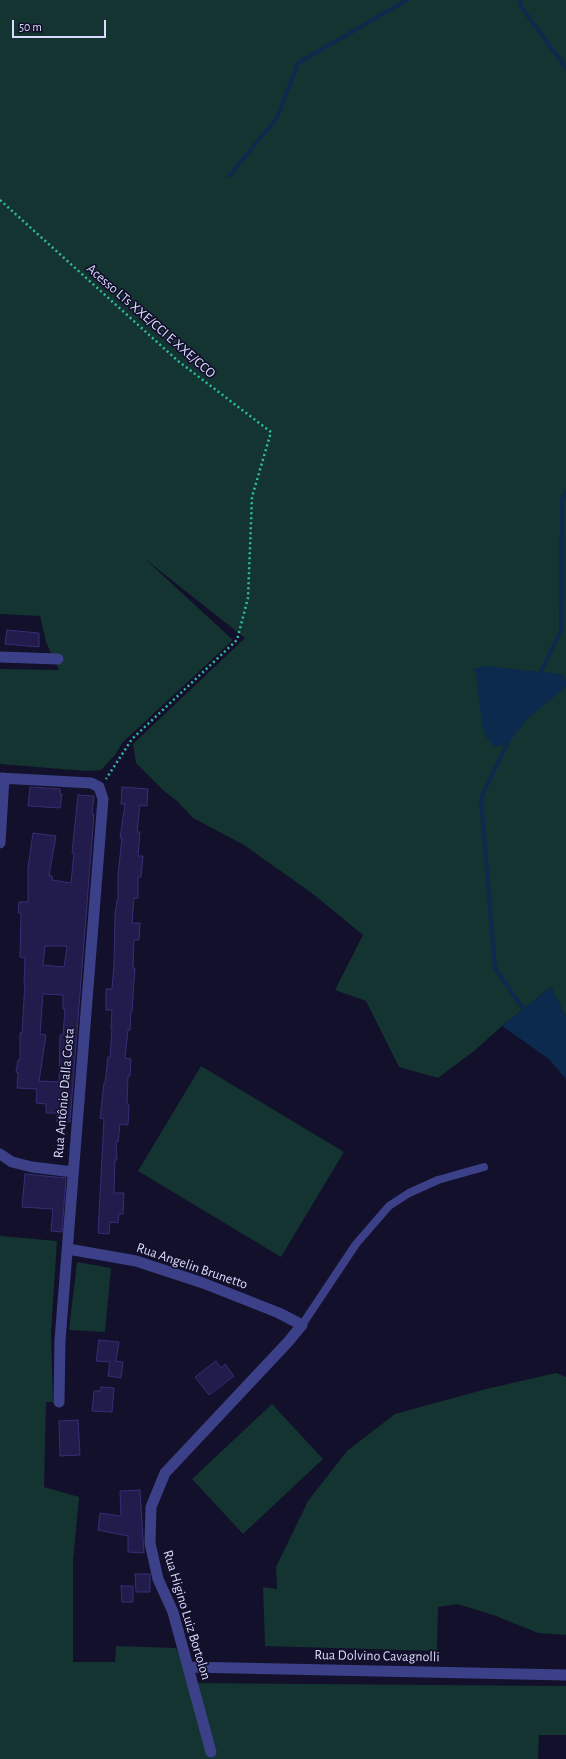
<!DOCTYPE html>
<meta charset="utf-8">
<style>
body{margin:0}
#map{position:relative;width:566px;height:1759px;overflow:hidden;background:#12102a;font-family:"Alegreya Sans",sans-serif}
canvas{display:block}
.scale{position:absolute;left:12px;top:20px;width:94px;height:18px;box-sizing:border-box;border:2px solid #dadaff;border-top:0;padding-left:5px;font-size:12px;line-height:14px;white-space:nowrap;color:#dadaff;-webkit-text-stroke:3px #12102a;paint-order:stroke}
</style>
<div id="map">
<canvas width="566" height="1759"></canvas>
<div class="scale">50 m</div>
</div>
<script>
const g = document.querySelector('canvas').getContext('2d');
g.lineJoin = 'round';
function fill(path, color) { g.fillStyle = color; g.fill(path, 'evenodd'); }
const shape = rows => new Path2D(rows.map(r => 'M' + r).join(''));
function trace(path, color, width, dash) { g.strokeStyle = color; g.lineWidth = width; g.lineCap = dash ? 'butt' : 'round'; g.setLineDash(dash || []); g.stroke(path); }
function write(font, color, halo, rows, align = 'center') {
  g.font = font + ' "Alegreya Sans",sans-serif'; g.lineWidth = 3.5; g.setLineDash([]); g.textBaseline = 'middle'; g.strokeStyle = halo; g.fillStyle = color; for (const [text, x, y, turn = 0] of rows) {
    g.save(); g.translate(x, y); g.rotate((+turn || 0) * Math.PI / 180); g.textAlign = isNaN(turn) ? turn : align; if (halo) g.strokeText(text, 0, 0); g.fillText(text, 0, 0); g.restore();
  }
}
fill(shape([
 [0,0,566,0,566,1017,551,987,502,1026,474,1051,438,1078,399,1067,366,1001,335,990,363,935,313,894,244,845,193,818,177,801,164,791,136,763,133,744,245,638,145,559,233,640,123,742,115,755,101,770,86,771,0,764,0,669,59,670,46,642,40,616,0,614],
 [201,1066,344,1152,281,1257,138,1171],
 [0,1234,1,1236,57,1241,51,1333,53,1402,46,1402,44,1487,79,1497,73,1561,73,1662,115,1662,116,1646,176,1648,185,1667,189,1683,566,1686,566,1735,539,1735,538,1759,0,1759],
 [77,1262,111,1268,105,1332,69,1330],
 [556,1373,566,1377,566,1635,538,1633,496,1616,458,1604,438,1607,437,1651,265,1646,263,1587,277,1589,276,1567,308,1501,347,1451,395,1414,486,1389],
 [272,1404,323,1459,243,1534,192,1479]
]), '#133430');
fill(shape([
 [485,666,561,674,566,680,566,687,526,720,509,743,495,747,486,737,482,725,476,674,473,669],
 [551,987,566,1017,566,1079,549,1059,502,1026]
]), '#0c2a4d');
trace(shape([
 [519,0,522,8,566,68],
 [229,176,277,118,298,63,407,0],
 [539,676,561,630,562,500,566,492],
 [509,740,481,798,495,968,526,1013]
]), '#0c2a4d', 4);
const building = shape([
 [7,630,39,633,39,647,5,644,7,630],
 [30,787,60,789,60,794,62,794,60,808,28,806,30,787],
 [122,787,148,789,147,806,140,805,137,832,140,832,138,856,143,856,141,877,138,877,138,898,134,898,132,923,140,923,139,940,134,940,133,968,135,968,132,1011,131,1011,130,1030,128,1030,125,1058,131,1059,130,1076,128,1076,127,1104,129,1104,128,1125,120,1124,118,1142,116,1142,117,1160,115,1160,114,1193,124,1193,123,1214,119,1214,118,1223,110,1222,109,1234,98,1233,104,1119,100,1118,104,1083,105,1083,108,1057,110,1057,112,1029,111,1029,112,1010,106,1010,106,989,112,989,114,964,115,915,117,900,118,900,118,875,122,838,120,838,125,804,121,804,122,787],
 [78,795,94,796,92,814,94,814,70,1122,57,1122,57,1113,46,1113,46,1104,36,1103,37,1089,17,1088,18,1073,16,1072,18,1060,20,1060,20,1033,22,1033,25,983,24,983,25,958,20,957,21,913,18,913,19,902,28,902,28,868,33,833,56,836,49,876,52,876,52,880,71,883,74,853,72,853,78,795],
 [45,946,67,946,64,967,43,965,45,946],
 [43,994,63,995,63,1009,65,1009,63,1035,60,1035,59,1082,39,1081,46,1035,40,1034,43,994],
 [25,1174,66,1178,62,1232,51,1231,53,1209,22,1207,25,1174],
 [99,1340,119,1342,116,1361,123,1362,121,1378,108,1376,110,1362,96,1361,99,1340],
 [216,1361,221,1368,225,1364,234,1376,209,1395,195,1377,216,1361],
 [101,1387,114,1388,112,1412,92,1411,94,1391,100,1391,101,1387],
 [78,1420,80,1455,60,1456,59,1421,78,1420],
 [140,1490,144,1553,128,1552,128,1536,98,1530,100,1513,121,1516,120,1491,140,1490],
 [135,1574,150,1574,150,1592,136,1592,135,1574],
 [121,1586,133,1586,133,1602,122,1602,121,1586]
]);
fill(building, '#211c4b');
trace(building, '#362e77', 1);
trace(shape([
 [0,200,178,361,271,432,252,497,248,598,237,640,132,739,106,779]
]), '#30bda7', 2.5, [2, 3]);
trace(shape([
 [302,1325,356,1244,389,1206,409,1193,438,1180,484,1167]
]), '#3b4089', 8);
trace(shape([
 [0,657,58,659],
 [0,778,91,783,99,787,103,799,60,1340,59,1402],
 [0,843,4,778],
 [0,1154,12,1162,32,1167,73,1172],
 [68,1249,136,1261,203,1283,279,1313,302,1325,288,1342,165,1473,151,1507,150,1543,158,1579,173,1612,211,1752],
 [188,1667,566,1675]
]), '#3b4089', 11);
write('14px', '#dadaff', '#12102a', [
 ["Acesso LTs XXE/CCI E XXE/CCO",151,321,41],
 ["Rua Antônio Dalla Costa",64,1093,-85],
 ["Rua Angelin Brunetto",192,1266,19],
 ["Rua Higino Luiz Bortolon",187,1615,73],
 ["Rua Dolvino Cavagnolli",377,1656,1]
]);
</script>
